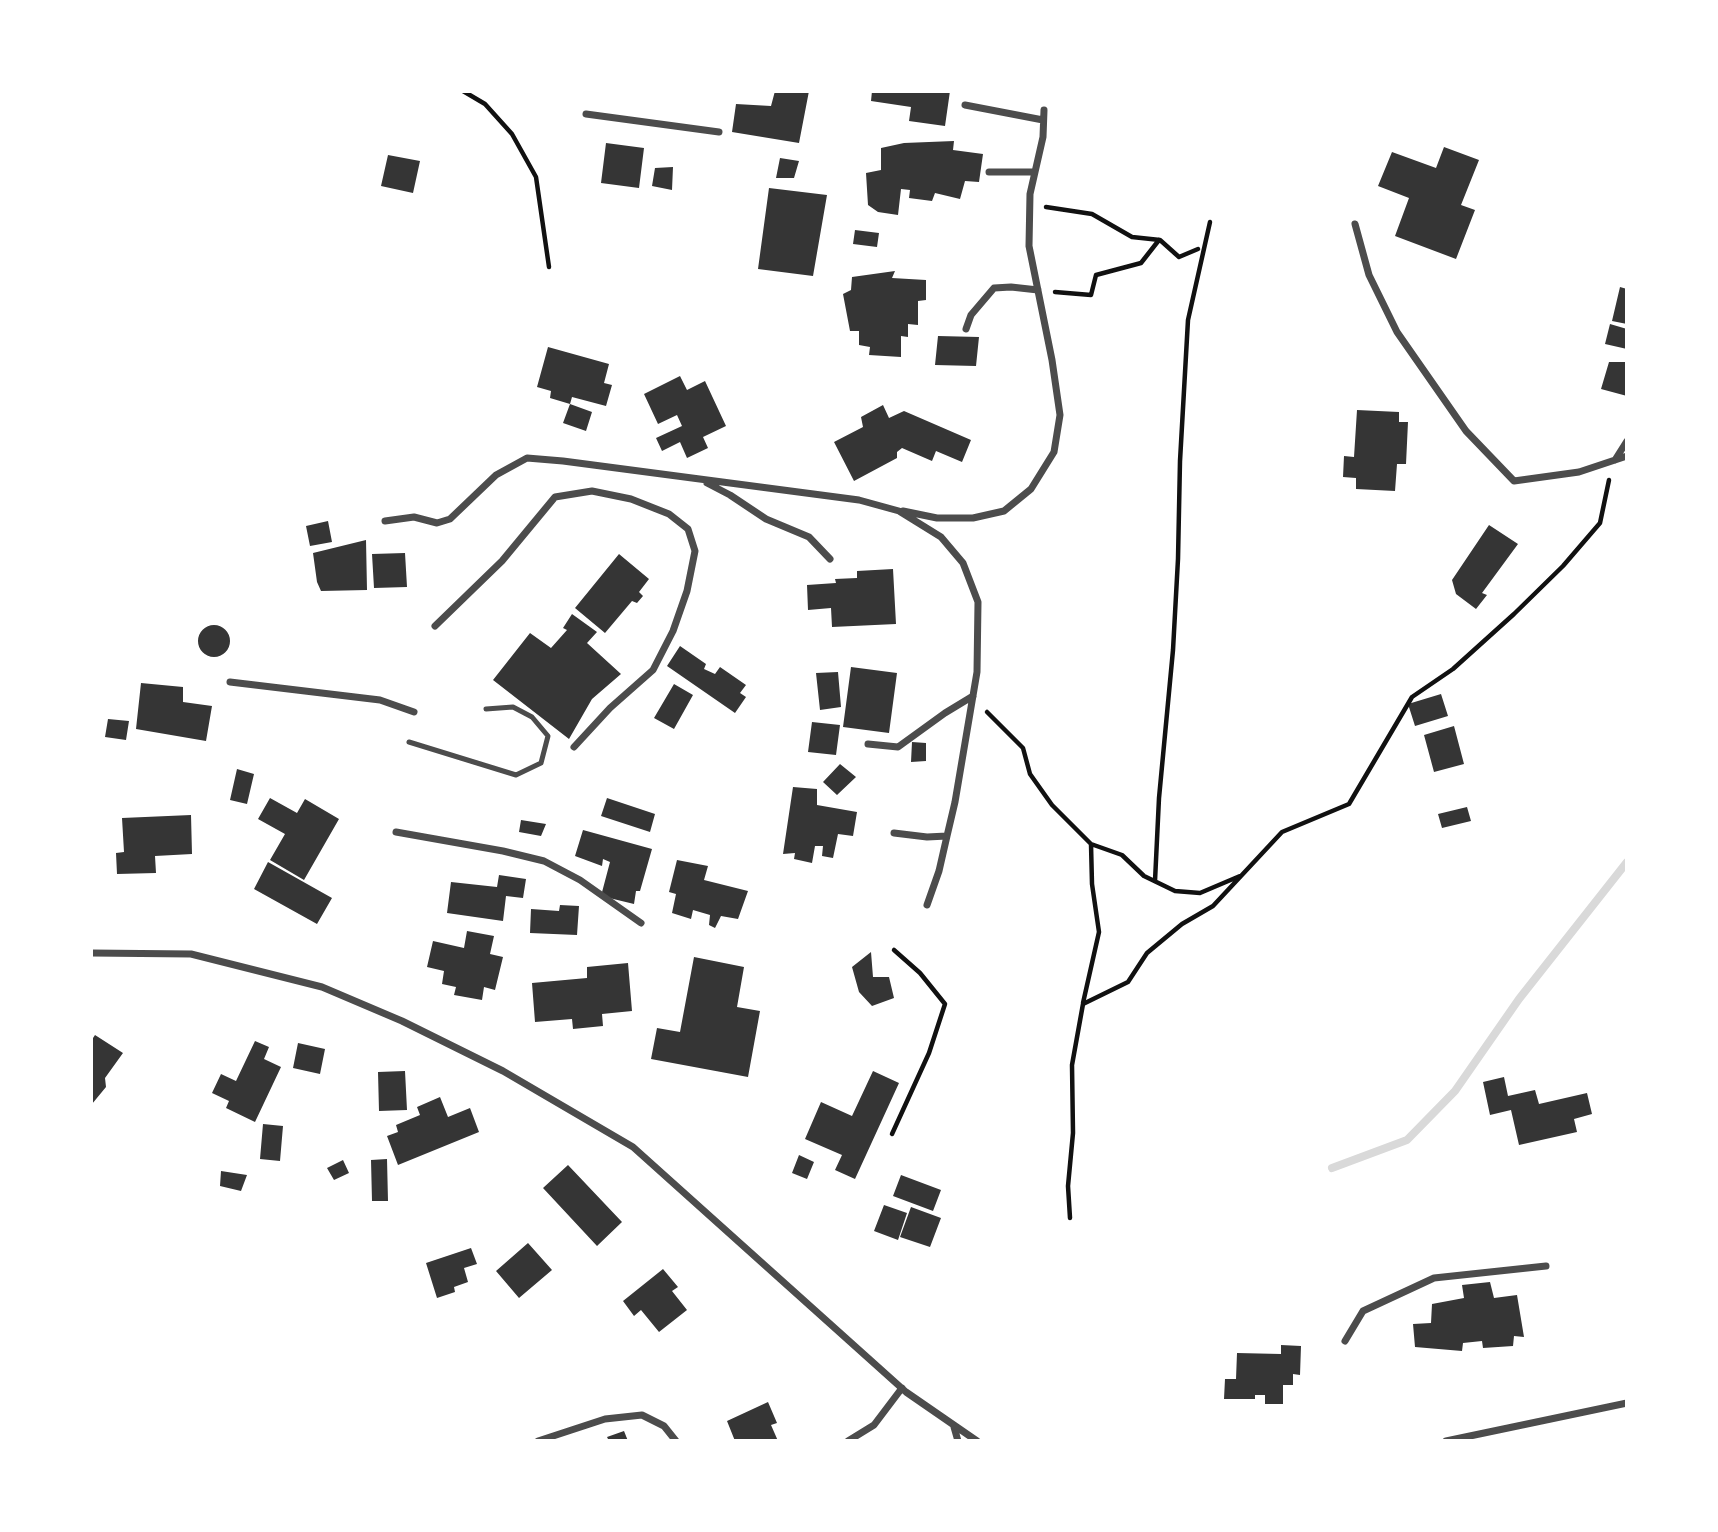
<!DOCTYPE html>
<style>
body{margin:0}
#map{position:relative;width:1718px;height:1532px;overflow:hidden;background:#fff;font-family:Manrope,sans-serif}
canvas{display:block}
.frame{position:absolute;inset:0;border:93px solid #fff;pointer-events:none}
</style>
<div id="map">
<canvas width="1718" height="1532"></canvas>
<div class="frame"></div>
</div>
<script>
const g = document.querySelector('canvas').getContext('2d');
g.lineJoin = 'round';
const shape = rows => new Path2D(rows.map(r => 'M' + r).join(''));
function trace(path, color, width, dash) { g.strokeStyle = color; g.lineWidth = width; g.lineCap = dash ? 'butt' : 'round'; g.setLineDash(dash || []); g.stroke(path); }
function fill(path, color) { g.fillStyle = color; g.fill(path, 'evenodd'); }
trace(shape([
 [1332,1168,1407,1140,1455,1091,1519,999,1627,862]
]), '#d9d9d9', 8);
fill(shape([
 [775,91,809,91,799,143,732,132,736,104,771,106],
 [872,91,950,91,945,126,909,121,911,107,871,101],
 [954,141,953,150,983,154,979,182,965,181,960,199,935,193,932,201,909,198,910,190,901,189,898,215,878,212,868,205,866,173,881,170,881,148,904,143],
 [606,143,644,148,639,188,601,183],
 [1444,147,1479,160,1461,205,1475,210,1456,259,1395,236,1409,198,1378,186,1392,152,1436,168],
 [388,155,420,161,413,193,381,186],
 [780,158,799,161,794,178,776,178],
 [673,167,672,190,652,186,655,168],
 [769,188,827,195,813,276,758,269],
 [855,230,879,233,877,247,853,244],
 [895,271,892,278,926,280,926,300,918,301,918,325,908,324,908,337,901,336,901,357,869,355,870,347,859,345,859,331,850,331,843,294,851,290,852,277],
 [1620,287,1627,289,1627,324,1612,321],
 [1610,324,1627,329,1627,349,1605,344],
 [938,336,979,337,976,366,935,365],
 [548,347,609,364,604,383,612,385,606,406,572,397,570,404,550,398,551,391,537,387],
 [1609,362,1627,362,1627,396,1601,389],
 [680,376,687,390,705,381,726,426,703,437,708,448,687,458,680,442,662,451,656,438,682,426,677,415,658,424,644,394],
 [570,404,592,412,586,431,563,423],
 [883,405,889,418,904,411,971,440,962,462,936,451,932,461,902,448,897,452,897,458,854,481,834,442,863,427,861,417],
 [1357,410,1399,412,1399,422,1408,422,1406,464,1397,464,1395,491,1356,489,1356,478,1343,477,1344,456,1354,457],
 [328,521,332,542,310,546,306,526],
 [1489,525,1518,544,1482,593,1487,595,1476,609,1456,594,1452,580],
 [366,540,367,590,321,591,317,582,313,553],
 [405,553,407,587,374,588,372,554],
 [619,554,649,579,639,592,643,596,637,603,632,601,605,633,575,608],
 [893,569,896,624,832,627,831,608,808,610,807,585,836,583,835,579,857,578,857,571],
 [572,614,597,632,587,643,621,674,592,699,569,739,493,680,530,633,551,648,567,630,563,628],
 '198 641a16 16 0 1 1 32 0a16 16 0 1 1-32 0Z',
 [680,646,706,664,704,669,715,674,720,667,746,685,740,693,746,697,735,713,667,666],
 [851,667,897,673,889,733,843,727],
 [838,672,841,707,820,710,816,673],
 [141,683,183,687,183,702,212,706,206,741,136,729],
 [674,684,693,695,674,729,654,718],
 [1441,694,1448,716,1415,726,1408,704],
 [108,719,129,721,126,740,105,737],
 [812,722,840,725,836,755,808,752],
 [1454,726,1464,764,1434,772,1424,735],
 [912,742,926,743,926,761,911,762],
 [840,764,856,777,837,795,823,782],
 [237,769,254,774,247,804,230,800],
 [793,787,817,789,817,805,857,812,853,836,838,834,833,858,822,856,823,846,815,846,812,863,794,859,795,853,783,854],
 [270,798,297,813,305,799,339,819,304,880,270,860,285,834,258,819],
 [607,798,655,814,650,832,601,816],
 [1467,807,1471,821,1442,828,1438,814],
 [191,815,192,854,155,856,156,873,117,874,116,853,124,852,122,818],
 [521,820,546,824,541,836,519,832],
 [583,830,652,849,640,891,636,891,634,904,601,896,610,862,603,859,602,866,575,856],
 [677,860,708,866,704,880,748,891,738,919,721,916,715,928,709,925,710,915,693,910,691,919,672,913,676,894,669,892],
 [268,862,332,898,317,924,254,889],
 [499,875,526,879,523,898,506,896,503,921,447,913,451,882,497,887],
 [560,905,579,906,577,935,530,933,531,909,559,911],
 [467,931,494,936,490,954,503,957,495,990,484,987,482,1000,454,995,456,987,442,984,444,971,427,967,433,941,464,948],
 [871,952,873,977,889,977,894,998,872,1006,859,992,852,967],
 [694,957,744,967,737,1007,760,1011,748,1077,651,1059,657,1028,680,1032],
 [628,963,632,1011,602,1014,603,1026,573,1029,572,1019,535,1022,532,983,587,978,587,967],
 [95,1035,123,1053,105,1078,106,1087,92,1104,91,1041],
 [255,1041,269,1047,264,1059,281,1067,255,1122,226,1108,229,1101,212,1093,221,1074,236,1081],
 [298,1043,325,1049,320,1074,293,1068],
 [405,1071,407,1110,379,1111,378,1072],
 [873,1071,899,1083,855,1179,835,1170,842,1155,805,1139,821,1102,852,1116],
 [1504,1077,1508,1096,1535,1090,1539,1104,1587,1093,1592,1114,1574,1119,1577,1132,1519,1145,1511,1110,1490,1115,1483,1082],
 [440,1097,448,1117,470,1108,479,1132,398,1165,387,1136,398,1132,396,1125,420,1115,417,1107],
 [263,1124,283,1126,280,1161,260,1159],
 [799,1155,814,1162,807,1179,792,1173],
 [387,1159,388,1201,372,1201,371,1160],
 [343,1160,349,1173,334,1180,327,1168],
 [568,1165,622,1222,597,1246,543,1188],
 [221,1171,247,1175,241,1191,220,1186],
 [901,1175,941,1190,933,1211,893,1196],
 [884,1205,907,1213,898,1240,874,1231],
 [911,1207,941,1218,930,1247,900,1237],
 [528,1243,552,1270,519,1298,496,1271],
 [471,1248,477,1264,464,1268,468,1282,454,1287,455,1292,437,1298,426,1263],
 [663,1269,678,1287,672,1291,687,1310,659,1332,641,1310,634,1316,623,1301],
 [1490,1282,1494,1298,1517,1295,1524,1337,1514,1336,1513,1346,1483,1348,1482,1341,1463,1343,1462,1351,1415,1347,1413,1324,1431,1323,1432,1304,1464,1298,1462,1285],
 [1281,1345,1301,1346,1300,1375,1293,1374,1293,1385,1283,1385,1283,1404,1265,1404,1265,1395,1255,1395,1255,1399,1224,1399,1225,1379,1236,1379,1237,1353,1281,1354],
 [768,1402,777,1423,771,1425,778,1441,735,1441,727,1421],
 [624,1431,628,1441,609,1441,607,1437]
]), '#353535');
trace(shape([
 [463,91,485,104,512,134,536,177,549,267],
 [1046,207,1092,214,1132,237,1160,240,1179,257,1198,249],
 [1055,292,1091,295,1096,275,1141,263,1159,240],
 [987,712,1023,748,1030,774,1052,805,1091,844,1122,855,1144,876,1175,891,1200,893,1240,876],
 [1155,881,1159,798,1173,650,1178,559,1180,461,1188,320,1210,222],
 [1083,1003,1099,932,1092,884,1091,844],
 [892,1134,929,1053,945,1004,920,973,894,950],
 [1070,1218,1068,1186,1073,1133,1072,1065,1083,1004,1128,982,1147,953,1182,924,1213,906,1282,832,1349,804,1412,697,1453,669,1514,614,1563,566,1600,523,1609,480]
]), '#111', 4.5);
trace(shape([
 [409,742,516,775,541,763,548,736,532,717,513,707,486,709]
]), '#4c4c4c', 5);
trace(shape([
 [965,105,1043,120],
 [586,114,719,132],
 [989,172,1034,172],
 [1355,224,1369,275,1397,332,1466,431,1514,481,1579,472,1627,456],
 [966,329,971,315,994,288,1011,287,1038,290],
 [1615,460,1627,441],
 [707,483,730,495,766,519,809,537,830,559],
 [903,511,937,518,973,518,1004,511,1031,489,1054,452,1060,415,1052,360,1029,246,1030,194,1043,137,1044,110],
 [385,521,414,517,437,523,450,519,496,475,527,458,563,461,859,500,899,511,941,537,963,563,978,602,977,672,955,802,947,836,927,837,894,833],
 [435,626,502,561,555,497,592,491,631,499,669,514,688,529,695,551,687,591,673,631,653,670,610,708,574,747],
 [230,682,380,700,414,712],
 [868,744,898,747,945,713,973,696],
 [396,832,503,851,544,861,580,880,641,923],
 [927,905,939,871,947,836],
 [91,953,191,954,322,987,402,1021,503,1071,633,1147,906,1392,977,1441],
 [1345,1341,1363,1311,1434,1278,1546,1266],
 [954,1427,958,1441],
 [538,1441,605,1419,642,1415,664,1426,676,1441],
 [848,1441,874,1425,902,1388],
 [1446,1441,1627,1403]
]), '#4c4c4c', 7);
</script>
